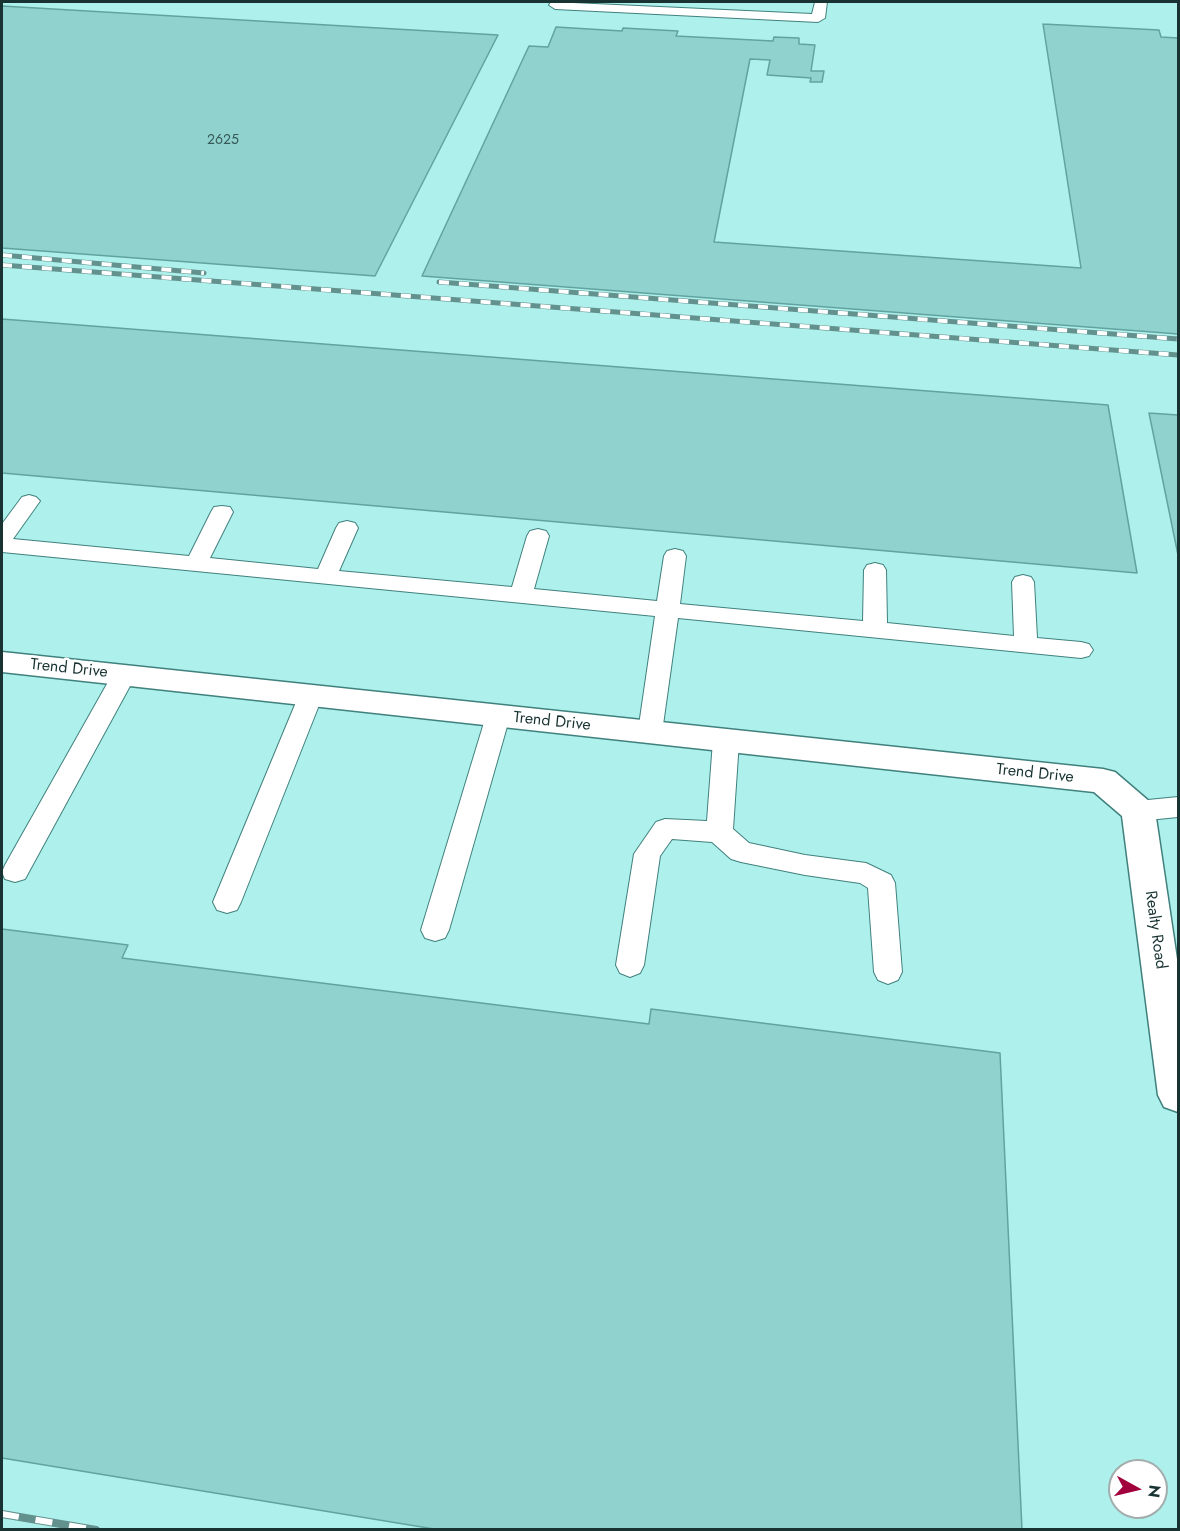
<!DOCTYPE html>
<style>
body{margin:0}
#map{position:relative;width:1180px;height:1531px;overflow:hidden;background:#aef0ec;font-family:Jost,sans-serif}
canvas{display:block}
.frame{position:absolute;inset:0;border:3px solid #183331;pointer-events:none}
.north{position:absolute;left:1108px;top:1459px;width:60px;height:60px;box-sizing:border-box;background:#fff;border:2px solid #a3adad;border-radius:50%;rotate:98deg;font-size:16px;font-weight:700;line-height:24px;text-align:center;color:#183331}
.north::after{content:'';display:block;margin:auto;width:21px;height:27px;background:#a1023d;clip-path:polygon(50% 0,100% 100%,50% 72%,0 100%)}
</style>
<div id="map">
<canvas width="1180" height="1531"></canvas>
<div class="frame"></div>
<div class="north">N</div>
</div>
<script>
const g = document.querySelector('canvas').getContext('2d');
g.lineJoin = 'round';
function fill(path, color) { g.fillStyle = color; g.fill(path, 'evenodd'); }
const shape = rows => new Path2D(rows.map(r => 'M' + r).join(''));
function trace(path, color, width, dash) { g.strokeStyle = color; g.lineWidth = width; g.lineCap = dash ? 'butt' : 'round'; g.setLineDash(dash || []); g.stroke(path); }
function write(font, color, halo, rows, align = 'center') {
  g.font = font + ' Jost,sans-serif'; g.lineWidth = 5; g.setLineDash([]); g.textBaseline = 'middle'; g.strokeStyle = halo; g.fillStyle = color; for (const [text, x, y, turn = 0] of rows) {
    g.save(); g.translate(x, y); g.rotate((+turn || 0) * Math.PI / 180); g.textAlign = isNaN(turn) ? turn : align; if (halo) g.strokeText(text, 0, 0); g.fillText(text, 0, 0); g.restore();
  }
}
const building = shape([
 [2,6,498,35,375,276,2,248,2,6],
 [1043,24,1159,30,1161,37,1178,38,1178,334,422,276,529,46,548,47,556,27,622,31,623,28,678,31,676,36,773,41,774,37,799,38,799,44,815,45,811,71,824,71,822,82,810,82,811,78,767,75,770,60,750,59,714,242,1081,268,1043,24],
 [2,319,1108,405,1137,573,2,473,2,319],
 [1149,413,1178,415,1178,555,1149,413],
 [2,929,128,945,122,958,649,1024,651,1009,1000,1053,1022,1530,440,1530,2,1458,2,929]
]);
fill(building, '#90d2ce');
trace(building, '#62a39f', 1.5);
const lane = shape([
 [551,2,812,14,815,2,827,2,825,18,818,22,555,9,549,5,551,2],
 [29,495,36,497,40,501,13,539,189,556,211,512,214,507,222,506,230,507,233,512,210,558,318,569,336,528,339,523,347,521,355,523,358,528,339,571,512,587,527,536,530,531,538,529,546,531,549,536,534,589,657,601,664,556,667,551,675,549,683,551,686,556,680,604,863,621,864,570,867,565,875,563,883,565,886,570,887,623,1014,636,1012,582,1015,577,1023,575,1031,577,1034,582,1037,638,1081,642,1089,644,1093,650,1089,656,1081,658,678,618,662,732,659,738,650,741,641,738,638,732,655,616,2,552,2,524,22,497,29,495],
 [124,667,132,669,136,675,25,879,15,882,5,879,2,872,5,865,112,675,116,669,124,667],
 [311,687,320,689,323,695,241,902,237,910,227,913,217,910,213,902,299,695,302,689,311,687],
 [498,707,507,710,510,716,449,930,445,938,435,941,425,938,421,930,486,716,489,710,498,707],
 [726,732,735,735,739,741,733,829,749,843,805,855,866,863,891,875,895,883,902,972,898,980,888,984,878,980,874,972,868,888,860,883,805,875,741,862,731,859,712,842,672,839,660,856,644,965,640,973,630,977,620,973,616,965,634,854,656,822,665,819,707,821,713,741,717,735,726,732],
 [1178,797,1178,817,1138,821,1129,818,1125,811,1129,804,1138,801,1178,797]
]);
const street = shape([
 [2,652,1103,769,1115,772,1150,802,1155,811,1178,966,1178,1112,1164,1107,1158,1095,1122,816,1094,792,2,672,2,652]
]);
trace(lane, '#40817d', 2);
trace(street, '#40817d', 3);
fill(lane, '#fff');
fill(street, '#fff');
const railFar1 = shape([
 [2,255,204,273],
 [2,265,1178,355],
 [439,282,1178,339]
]);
const rail = shape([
 [2,1514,96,1530]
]);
trace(railFar1, '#63918e', 5);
trace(rail, '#63918e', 8);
trace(railFar1, '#fff', 4, [10]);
trace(rail, '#fff', 6, [17]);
write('14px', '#365b58', null, [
 ["2625",223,141]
]);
write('16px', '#183331', '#fff', [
 ["Trend Drive",69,669,6],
 ["Trend Drive",552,722,6],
 ["Trend Drive",1035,774,6],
 ["Realty Road",1155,930,82]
]);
</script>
